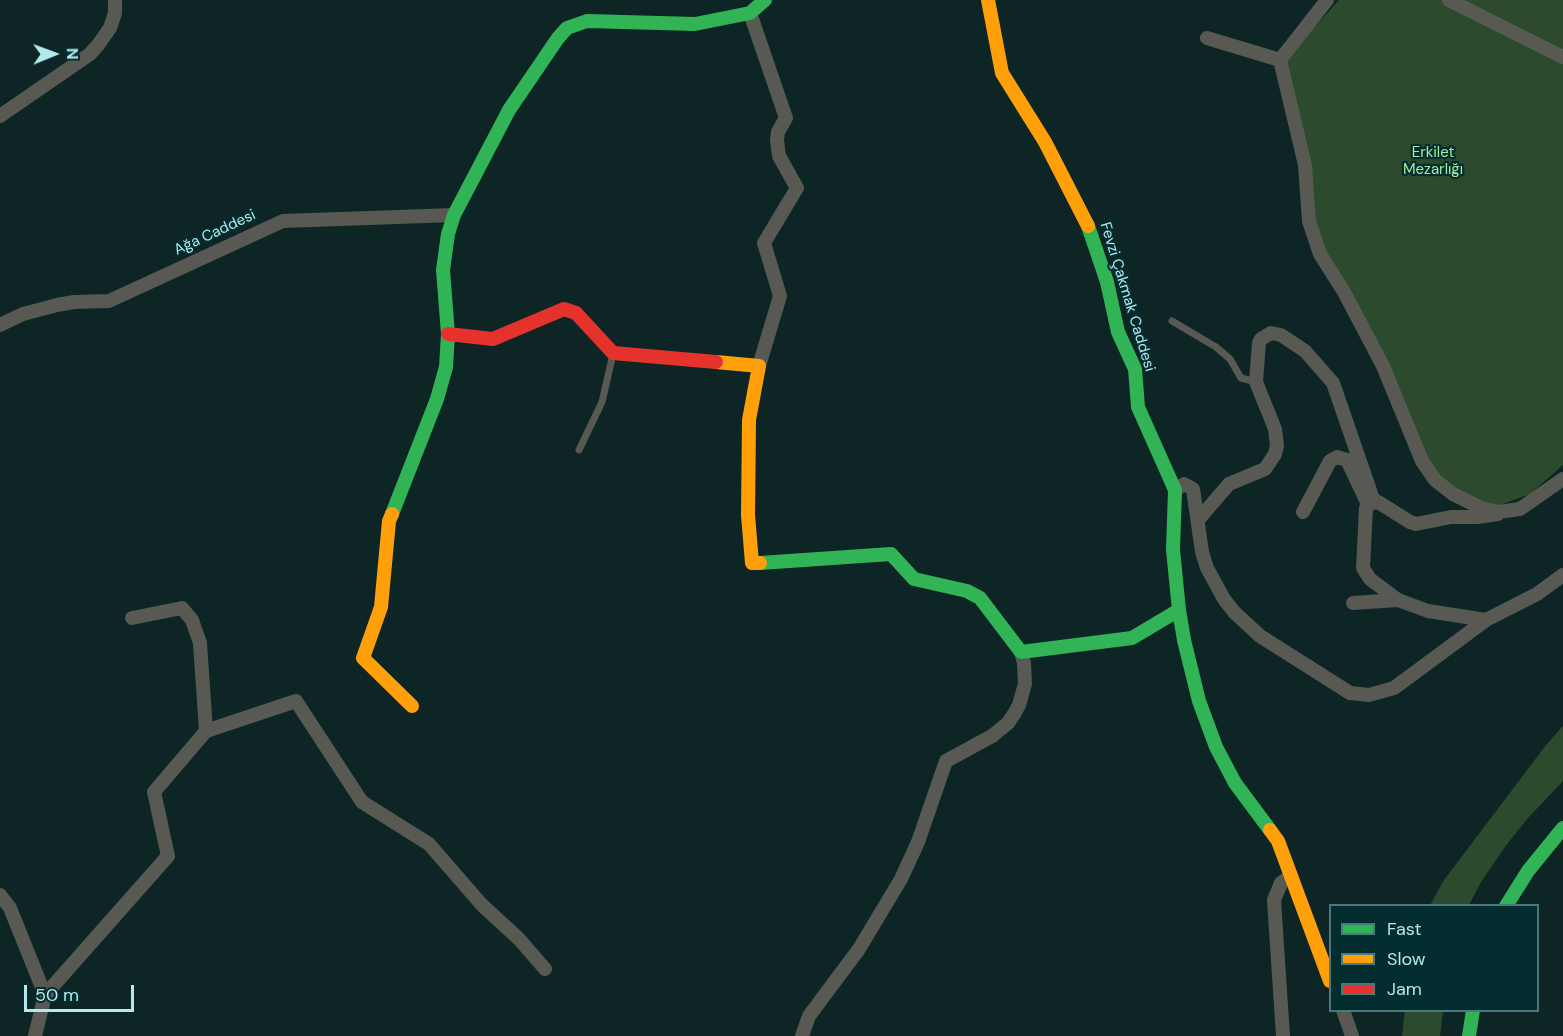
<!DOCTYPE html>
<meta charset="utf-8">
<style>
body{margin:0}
#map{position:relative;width:1563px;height:1036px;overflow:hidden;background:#0e2526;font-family:"DM Sans",sans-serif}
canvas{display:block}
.legend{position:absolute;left:1329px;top:904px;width:210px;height:108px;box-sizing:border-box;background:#042d30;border:2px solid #4a787b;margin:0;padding:8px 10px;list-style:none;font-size:18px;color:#b3e8ec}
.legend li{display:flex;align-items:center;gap:12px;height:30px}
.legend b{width:30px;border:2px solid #4a787b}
.north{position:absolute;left:24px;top:24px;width:60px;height:60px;-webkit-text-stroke:4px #042d30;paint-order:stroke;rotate:89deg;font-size:16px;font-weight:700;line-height:24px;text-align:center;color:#b3e8ec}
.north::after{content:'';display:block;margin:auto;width:21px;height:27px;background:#b3e8ec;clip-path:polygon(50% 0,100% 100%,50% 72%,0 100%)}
.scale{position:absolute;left:24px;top:985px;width:110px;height:27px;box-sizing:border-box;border:3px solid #b3e8ec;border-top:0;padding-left:8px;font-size:18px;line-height:21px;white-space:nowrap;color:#b3e8ec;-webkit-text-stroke:4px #042d30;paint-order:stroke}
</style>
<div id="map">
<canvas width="1563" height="1036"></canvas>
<ul class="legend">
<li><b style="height:8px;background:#30b455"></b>Fast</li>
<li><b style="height:8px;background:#ff9f0a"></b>Slow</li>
<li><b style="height:8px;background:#e5322d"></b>Jam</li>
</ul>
<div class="north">N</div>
<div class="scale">50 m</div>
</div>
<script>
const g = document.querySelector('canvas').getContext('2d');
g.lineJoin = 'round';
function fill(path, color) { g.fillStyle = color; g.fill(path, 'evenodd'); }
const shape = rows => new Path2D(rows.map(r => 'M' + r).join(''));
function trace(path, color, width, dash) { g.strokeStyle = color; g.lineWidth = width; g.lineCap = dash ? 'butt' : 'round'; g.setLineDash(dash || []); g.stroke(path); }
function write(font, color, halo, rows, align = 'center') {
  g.font = font + ' "DM Sans",sans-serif'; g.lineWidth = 4.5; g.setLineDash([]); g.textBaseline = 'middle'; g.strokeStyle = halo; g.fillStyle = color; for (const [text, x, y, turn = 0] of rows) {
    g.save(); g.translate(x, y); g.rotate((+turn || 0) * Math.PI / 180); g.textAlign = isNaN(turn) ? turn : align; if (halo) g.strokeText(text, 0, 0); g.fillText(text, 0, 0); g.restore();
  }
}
fill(shape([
 [1339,0,1563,0,1563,465,1530,494,1486,510,1438,488,1383,369,1319,256,1286,58],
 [1563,726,1563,781,1528,818,1507,844,1481,882,1469,905,1430,905,1444,880,1546,745],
 [1405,1010,1443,1011,1440,1036,1402,1036]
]), '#2c4a2d');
trace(shape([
 [1172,321,1216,347,1230,359,1241,378,1256,382],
 [579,450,602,402,613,354]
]), '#575952', 7);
trace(shape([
 [1327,0,1280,60,1305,165,1309,221,1320,254,1344,292,1383,366,1422,461,1435,480,1453,494,1481,508,1498,512,1520,509,1563,479],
 [1449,0,1563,57],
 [750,13,786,118,778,132,777,140,779,156,797,188,764,243,780,296,759,366],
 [1207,38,1280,60],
 [0,116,90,54,98,45,110,28,115,13,115,0],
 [0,325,23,314,57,305,74,302,109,301,283,221,454,215],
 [1175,490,1184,484,1193,489,1202,552,1207,568,1224,599,1234,612,1260,636,1350,693,1369,695,1394,688,1486,620],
 [1303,512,1330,461,1337,457,1347,460,1366,500],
 [1498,514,1477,517,1451,517,1416,524,1410,522,1378,502,1371,503,1366,508,1363,568,1370,579,1398,600,1428,611,1486,620,1537,594,1563,575],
 [1198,520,1229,484,1265,469,1275,454,1277,446,1275,429,1256,382,1259,343,1261,339,1271,333,1281,335,1305,351,1333,383,1374,502],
 [1353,603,1398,600],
 [206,731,296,701,362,802,429,844,482,905,519,939,545,969],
 [0,895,10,908,45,995],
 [1343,1010,1352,1036],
 [35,1036,45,995,168,856,154,792,206,731,200,643,192,620,182,608,132,618],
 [802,1036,809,1016,859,949,901,879,918,842,946,761,992,736,1008,723,1014,714,1019,705,1025,684,1024,663,1021,652],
 [1283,1036,1274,900,1281,883,1291,876]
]), '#575952', 14);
trace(shape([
 [1088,226,1107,282,1118,332,1135,369,1138,407,1175,490,1173,550,1179,610,1184,640,1199,701,1216,747,1235,783,1270,830],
 [392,514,437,399,446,367,448,334,443,270,448,234,454,215,509,110,558,38,567,28,587,21,695,24,750,13,765,0],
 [760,563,891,554,914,579,967,591,980,598,1021,652,1132,638,1179,610],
 [1506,906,1528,871,1563,828],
 [1469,1036,1473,1010]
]), '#30b455', 14);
trace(shape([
 [988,0,1002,73,1045,142,1088,226],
 [716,362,759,366,749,420,748,515,752,563,760,563],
 [392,514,389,521,381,607,363,658,412,706],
 [1270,830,1278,841,1330,981]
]), '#ff9f0a', 14);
trace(shape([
 [448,334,493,339,564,309,576,313,613,353,716,362]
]), '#e5322d', 14);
write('15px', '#a4ed9c', '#042d30', [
 ["Erkilet",1433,153],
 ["Mezarlığı",1433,170]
]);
write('15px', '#b3e8ec', '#042d30', [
 ["Ağa Caddesi",215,233,-25],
 ["Fevzi Çakmak Caddesi",1127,297,73]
]);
</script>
